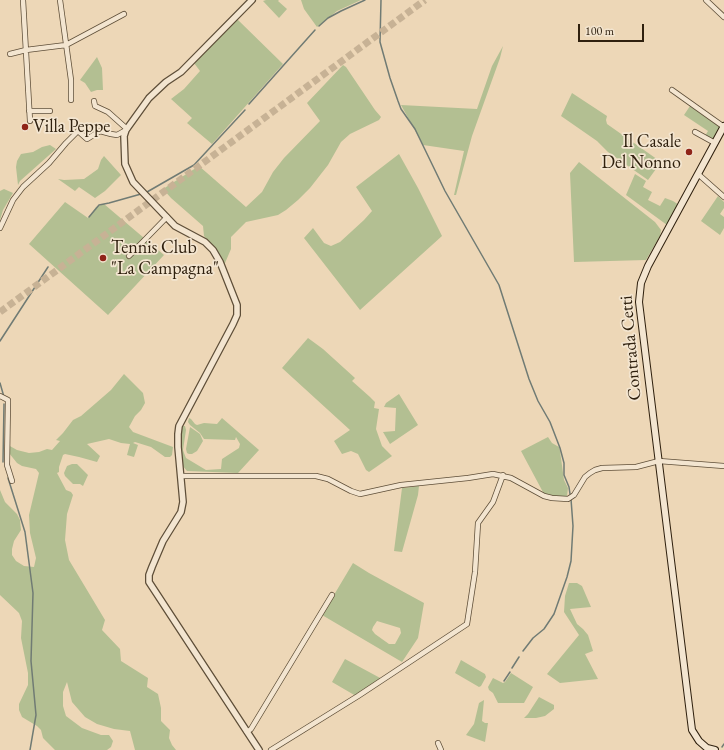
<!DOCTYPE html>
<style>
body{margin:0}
#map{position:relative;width:724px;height:750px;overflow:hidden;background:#edd7b7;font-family:"EB Garamond",serif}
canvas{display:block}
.scale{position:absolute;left:578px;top:24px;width:66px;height:18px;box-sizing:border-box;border:2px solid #2f200e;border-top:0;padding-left:5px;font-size:12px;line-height:14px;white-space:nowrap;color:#2f200e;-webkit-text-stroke:3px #f3e5d0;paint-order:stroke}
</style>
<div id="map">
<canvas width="724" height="750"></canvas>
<div class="scale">100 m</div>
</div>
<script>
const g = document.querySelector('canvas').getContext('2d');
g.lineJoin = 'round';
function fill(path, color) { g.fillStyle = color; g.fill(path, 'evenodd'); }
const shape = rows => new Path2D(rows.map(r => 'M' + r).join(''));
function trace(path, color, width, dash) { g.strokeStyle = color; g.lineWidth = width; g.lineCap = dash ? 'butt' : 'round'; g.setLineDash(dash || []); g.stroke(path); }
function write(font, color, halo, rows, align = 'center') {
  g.font = font + ' "EB Garamond",serif'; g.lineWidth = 3.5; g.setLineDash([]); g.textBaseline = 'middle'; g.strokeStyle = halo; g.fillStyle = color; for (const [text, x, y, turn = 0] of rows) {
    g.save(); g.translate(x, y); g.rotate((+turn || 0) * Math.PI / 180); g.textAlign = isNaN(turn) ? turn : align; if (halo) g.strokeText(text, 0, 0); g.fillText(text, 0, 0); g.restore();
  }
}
fill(shape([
 [266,0,279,0,278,1,287,9,279,18,263,1],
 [301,0,361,0,337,11,317,27,304,9],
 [237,19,283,64,212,144,187,123,192,118,171,99,184,89,200,71,194,63],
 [503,46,500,58,472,136,456,195,454,195,464,151,423,145,401,105,477,109,492,66],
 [97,57,102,68,103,90,97,90,91,92,85,83,80,80],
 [343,65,346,67,375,110,381,117,379,120,350,134,341,142,328,165,310,188,298,200,286,210,278,215,246,222,231,237,231,249,225,263,225,273,218,253,204,236,203,226,171,198,163,189,199,166,246,207,262,192,273,172,284,158,320,121,307,103],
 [572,93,607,116,606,120,607,124,661,162,648,180,608,152,597,141,561,116],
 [690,106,721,128,714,141,705,136,708,131,684,115],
 [50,145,56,149,20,181,18,185,16,167,17,161,21,154,33,152,42,147],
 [399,154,418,188,442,236,360,310,304,238,313,228,324,243,331,246,340,242,364,220,372,211,356,187],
 [104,156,121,175,105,191,95,198,79,187,75,191,58,179,64,180,84,179,98,169,101,160],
 [579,162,655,222,661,230,660,236,646,260,574,262,570,173],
 [635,174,646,181,643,187,652,192,648,200,660,206,665,198,673,201,679,205,667,225,626,195],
 [4,189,13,193,3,210,0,220,0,191],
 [718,196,724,202,724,208,720,214,724,217,724,228,720,235,701,221],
 [65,202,88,218,96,207,104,204,164,255,108,315,29,244],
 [308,338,323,349,355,378,352,381,370,397,375,402,374,408,379,409,376,429,382,446,392,456,369,472,366,470,358,454,351,451,342,454,334,441,350,430,282,368],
 [124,374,143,393,145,403,141,410,135,416,129,427,133,432,173,447,172,455,170,457,165,457,151,447,135,442,133,443,138,445,134,457,127,455,130,444,121,443,109,439,87,444,100,456,97,462,79,457,65,454,63,455,59,467,59,472,57,473,66,490,71,492,73,495,67,514,65,540,69,560,105,620,102,630,120,649,121,661,148,678,147,687,158,694,161,708,161,721,170,730,169,738,172,745,176,750,135,750,130,731,114,729,97,724,85,717,72,702,67,682,63,692,63,706,66,716,82,728,101,735,109,735,113,741,111,747,107,750,55,750,43,738,41,730,37,726,22,717,19,710,19,704,28,685,28,673,21,638,22,621,19,613,0,595,0,490,5,502,17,514,20,520,21,530,14,541,12,549,12,555,16,561,24,566,34,567,36,558,30,533,29,515,39,473,36,469,22,466,17,463,9,453,8,445,17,450,29,453,39,452,47,449,52,450,60,441,56,440,63,433,73,420,81,416,111,390],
 [399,394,418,425,390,444,383,432,395,431,396,408,384,407,386,403],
 [189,418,191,419,195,424,197,425,204,423,217,424,222,418,259,450,238,473,187,471,182,465,179,446,182,426,185,426,186,430,183,450,184,453,186,458,206,470,221,469,222,459,239,448,240,444,236,437,235,440,204,439,200,433,190,425,188,422],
 [190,427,200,434,203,441,197,451,192,454,189,454,187,453,186,449],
 [548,437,552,443,559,447,560,451,564,480,568,488,567,496,563,498,544,494,521,451],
 [72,464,77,464,88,475,83,486,80,484,73,484,65,476,64,473,67,466],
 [419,486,418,495,402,552,394,551,402,488],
 [353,563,369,573,424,603,418,638,402,662,322,615],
 [377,621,400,628,401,633,395,644,389,644,375,634,372,630,373,627],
 [569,583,577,583,582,586,591,607,570,609,577,624,583,629,588,635,593,651,585,654,598,679,560,683,547,674,579,635,564,612,565,596],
 [345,659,382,679,356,696,332,682],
 [461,660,485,674,486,677,481,686,479,687,455,673],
 [511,673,533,687,524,703,498,703,493,693,489,690,488,687,493,678,503,683,505,682],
 [539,697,554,705,554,709,545,716,536,718,524,718,528,714],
 [484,700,482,721,485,723,488,723,485,742,466,735,474,724,479,703]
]), '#b3bf92');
trace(shape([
 [381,0,380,42,390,78,398,101,401,109,415,129,445,191,499,285,529,379,538,401,550,422,560,448,564,463,564,475,569,487,570,494],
 [319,26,328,18,341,11,365,0],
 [249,104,315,30],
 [147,192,194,165,245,110],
 [89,217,99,205,109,203,141,194],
 [0,341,48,267],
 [0,383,4,397],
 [3,462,4,404],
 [8,478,25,532,33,593,31,661,36,715,30,750],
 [523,651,533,638,544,629,554,614,567,577,571,561,573,526,571,499],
 [512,668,519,657],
 [504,681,510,672],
 [722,747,724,744]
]), '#707b74', 1.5);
trace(shape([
 [0,312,425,0]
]), '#c7b295', 7, [7, 3.5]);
const minor = shape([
 [23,0,30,121],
 [60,0,71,80,71,100],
 [706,0,724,17],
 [10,54,26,50,66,45,124,14],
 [672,90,724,127],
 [94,101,95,106,108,112,127,129],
 [29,111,50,111],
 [695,132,715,143],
 [698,174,724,197],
 [0,228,13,200,23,187,49,163,66,143,78,131,87,139,100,131,111,134,117,135,126,130],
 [129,256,167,217],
 [0,396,8,400,7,465,12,481],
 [181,476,316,476,328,479,351,491,360,494,401,485,468,478,493,474,511,478,544,496,552,498,568,499,574,495,585,477,590,473,595,470,602,468,636,467,659,461,724,466],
 [247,732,251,729,332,595],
 [438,743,441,750],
 [271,750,358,696,467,624,475,572,478,523,493,502,503,475]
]);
const tertiary = shape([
 [252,0,181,72,166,82,149,98,126,130,124,136,125,164,133,182,175,226,205,242,213,250,220,262,237,305,237,315,233,324,179,426,178,434,178,447,183,502,181,512,163,541,152,567,149,575,149,582,259,750]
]);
const secondary = shape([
 [715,750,707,748,699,741,692,730,691,722,639,302,641,283,648,266,724,126]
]);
trace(minor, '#5e4e38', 6);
trace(tertiary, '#5e4e38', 8);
trace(secondary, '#2f200e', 8);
trace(minor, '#f3e5d0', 4.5);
trace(tertiary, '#f3e5d0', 5.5);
trace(secondary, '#f3e5d0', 6);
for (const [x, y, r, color] of [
 [25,127,4,"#8f2418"],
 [689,152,4,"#8f2418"],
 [103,258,4,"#8f2418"]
]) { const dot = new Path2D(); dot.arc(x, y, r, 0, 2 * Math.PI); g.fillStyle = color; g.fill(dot); trace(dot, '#f3e5d0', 1.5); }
write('18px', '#2f200e', '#f3e5d0', [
 ["Villa Peppe",33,127],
 ["Il Casale",681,142,"right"],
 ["Del Nonno",681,163,"right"],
 ["Tennis Club",111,248],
 ["\"La Campagna\"",111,269]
], 'left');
write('18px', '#2f200e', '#f3e5d0', [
 ["Contrada Cetti",631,348,-95]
]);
</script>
